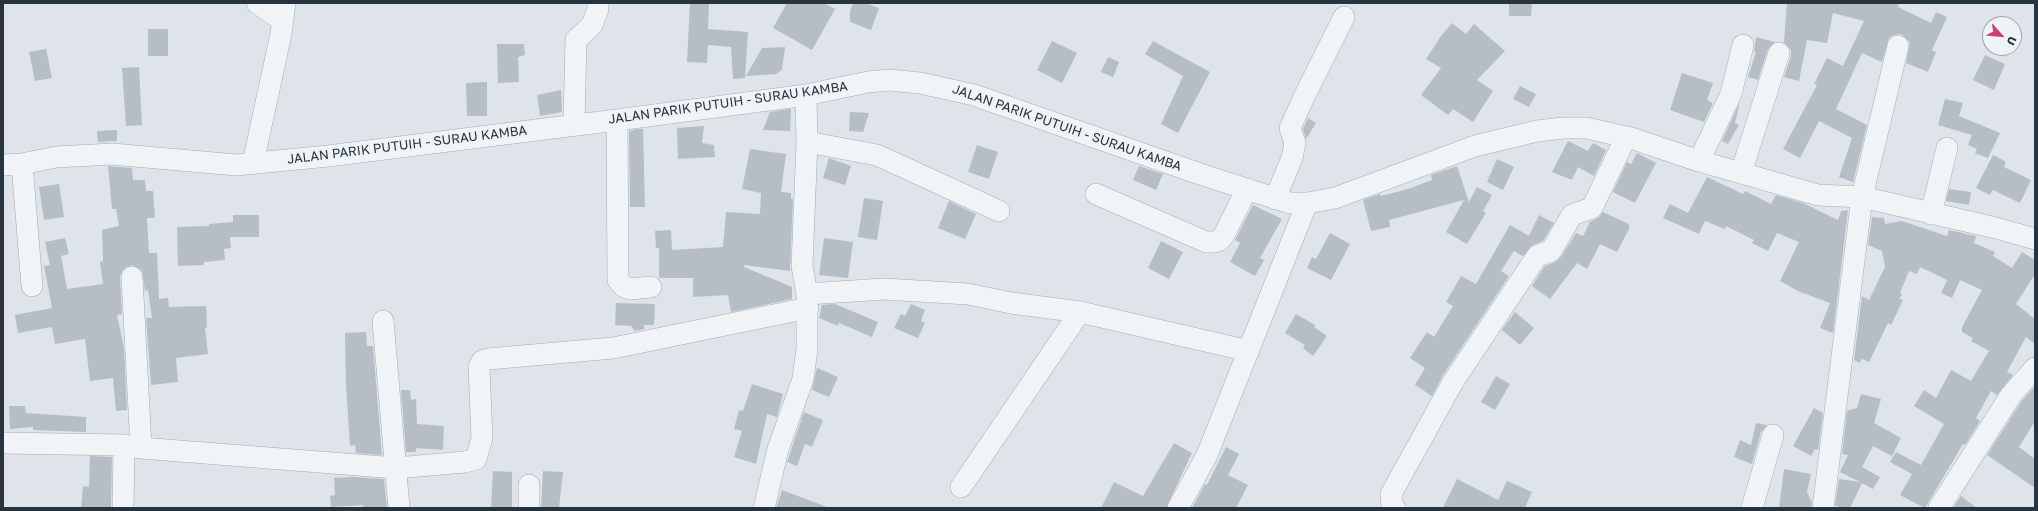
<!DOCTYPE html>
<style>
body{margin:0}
#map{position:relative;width:2038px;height:511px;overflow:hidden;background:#dee4e9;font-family:"Golos Text",sans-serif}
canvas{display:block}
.frame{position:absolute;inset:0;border:4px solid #273440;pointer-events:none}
.north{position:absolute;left:1982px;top:16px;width:40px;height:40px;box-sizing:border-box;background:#eef3f6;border:1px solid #9ea7ad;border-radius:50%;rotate:117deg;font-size:11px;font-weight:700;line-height:16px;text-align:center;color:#273440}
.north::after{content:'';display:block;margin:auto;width:14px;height:18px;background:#d23f6c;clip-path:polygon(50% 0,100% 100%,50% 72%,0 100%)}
</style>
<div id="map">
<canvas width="2038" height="511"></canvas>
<div class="frame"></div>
<div class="north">U</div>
</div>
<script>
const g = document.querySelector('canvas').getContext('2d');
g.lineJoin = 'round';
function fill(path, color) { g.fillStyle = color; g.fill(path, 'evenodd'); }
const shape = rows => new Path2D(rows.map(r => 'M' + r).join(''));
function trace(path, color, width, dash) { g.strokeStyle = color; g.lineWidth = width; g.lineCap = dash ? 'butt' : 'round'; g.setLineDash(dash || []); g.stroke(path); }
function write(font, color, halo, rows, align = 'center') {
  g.font = font + ' "Golos Text",sans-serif'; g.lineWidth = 4; g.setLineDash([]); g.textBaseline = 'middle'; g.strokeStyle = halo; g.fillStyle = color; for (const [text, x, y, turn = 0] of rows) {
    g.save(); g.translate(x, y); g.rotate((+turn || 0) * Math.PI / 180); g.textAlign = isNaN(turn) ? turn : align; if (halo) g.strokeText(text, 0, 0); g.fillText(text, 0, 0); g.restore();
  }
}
fill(shape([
 [690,3,709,3,708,29,748,32,745,78,733,79,731,47,708,45,707,63,687,62],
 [787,3,824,3,835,9,812,50,773,28],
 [853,3,865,3,879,8,871,30,850,22,850,11],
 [1509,3,1532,3,1531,16,1509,16],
 [1787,3,1899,3,1898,7,1931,23,1936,12,1947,17,1932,50,1936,52,1928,72,1906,63,1910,43,1906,38,1901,34,1894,35,1889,38,1882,62,1862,53,1836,109,1867,125,1853,182,1839,177,1852,138,1819,121,1800,158,1783,149,1817,85,1814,84,1827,58,1843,66,1864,21,1833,13,1827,43,1807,40,1799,81,1784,77,1791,56,1791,50,1784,42],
 [1452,23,1466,34,1474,24,1505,51,1477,80,1493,91,1473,122,1453,109,1448,115,1421,95,1441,68,1426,59,1441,36],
 [148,29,168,29,168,56,148,56],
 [1756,37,1775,42,1768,49,1758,80,1748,77,1756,52,1754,51],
 [1052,41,1077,53,1062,83,1037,70],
 [1153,41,1210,72,1178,133,1161,124,1183,76,1145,54],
 [497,44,524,44,525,55,518,57,519,82,498,83],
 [785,47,782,70,776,74,746,76,762,48],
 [46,49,52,78,35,81,29,52],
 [1985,55,2005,64,1994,90,1973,80],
 [1108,57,1119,62,1113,77,1101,72],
 [139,67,142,125,126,126,122,68],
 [1682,73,1713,83,1707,100,1713,103,1704,122,1670,110],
 [487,82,487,116,467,116,466,83],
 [1520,86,1536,94,1529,107,1513,99],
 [561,90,562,112,540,116,537,95],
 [1945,99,1963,103,1959,116,2000,133,1988,158,1975,153,1977,149,1968,145,1972,135,1938,125],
 [1740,102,1735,123,1739,125,1728,144,1722,141],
 [789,109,791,109,790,131,763,130,770,112],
 [850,112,869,113,863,132,849,131],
 [1308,118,1316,123,1306,139,1303,129],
 [704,126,702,143,714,145,715,157,678,159,677,128],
 [638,129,643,129,645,207,630,207,629,131],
 [117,130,117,141,98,142,97,131],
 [1568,141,1588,151,1593,143,1606,150,1594,176,1578,167,1572,180,1552,172],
 [977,145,998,152,989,179,968,172],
 [750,149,786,154,781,192,791,193,791,199,793,199,790,271,744,265,744,267,792,287,792,299,731,312,728,295,693,297,693,278,659,278,659,248,656,248,655,231,671,230,672,250,723,247,726,212,760,214,761,193,742,189],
 [1637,153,1656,163,1635,203,1613,192,1627,162,1631,164],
 [1993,155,2006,162,2004,167,2031,180,2020,203,1993,190,1990,195,1976,188],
 [829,158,851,166,845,185,823,178],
 [1497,159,1514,167,1503,190,1487,182],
 [108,166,132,168,133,180,145,180,146,191,153,191,155,218,147,218,149,253,157,253,159,299,168,298,169,307,206,306,207,328,205,328,208,354,176,358,178,382,151,385,146,318,152,318,148,290,145,291,142,270,132,265,126,267,122,271,120,277,122,314,117,315,124,348,127,410,116,411,113,378,90,381,85,339,55,344,52,327,18,333,15,315,52,308,44,266,50,265,45,242,65,238,69,254,61,256,67,289,103,284,100,262,103,261,102,230,119,226,116,209,112,209],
 [1139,166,1163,174,1156,190,1133,180],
 [1457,166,1469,202,1477,187,1492,195,1483,211,1486,213,1467,244,1446,232,1464,200,1389,220,1390,227,1371,231,1363,200,1380,194,1381,196,1408,189,1432,180,1431,175],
 [1707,177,1743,194,1745,191,1771,204,1776,195,1803,203,1838,220,1841,211,1848,210,1833,333,1820,328,1830,303,1798,291,1780,281,1799,242,1777,233,1768,251,1752,243,1754,240,1726,226,1725,229,1705,221,1699,234,1663,218,1670,204,1688,213],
 [59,184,64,217,44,220,39,187],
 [1949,189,1971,192,1969,205,1946,201],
 [864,198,883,201,877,240,858,237],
 [949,201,976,214,965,239,938,228],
 [1253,205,1282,219,1260,258,1264,260,1255,276,1230,262,1240,243,1235,240],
 [1603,212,1629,224,1629,229,1617,252,1600,244,1587,269,1577,263,1550,299,1532,286,1545,266,1555,262,1561,257,1576,233,1583,236,1590,222,1600,217],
 [233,215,259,215,259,237,230,237,231,248,224,249,225,260,204,262,204,265,178,266,177,227,209,226,209,224,233,222],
 [1539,215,1554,223,1543,241,1533,245,1523,256,1514,251,1501,271,1509,276,1443,375,1432,396,1415,385,1425,368,1410,358,1427,332,1434,337,1453,306,1446,302,1461,276,1476,284,1510,225,1529,236],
 [1872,217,1884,218,1885,224,1902,221,1947,236,1949,230,1976,236,1974,243,1995,252,1993,256,2012,268,2022,252,2035,260,2035,274,2016,304,2035,319,2035,344,2026,337,2007,372,2013,375,1997,395,1991,391,1976,418,1980,421,1965,445,1963,444,1925,508,1900,495,1912,474,1890,462,1896,452,1921,465,1944,424,1914,406,1924,390,1936,398,1951,370,1971,381,1989,351,1971,341,1973,338,1962,332,1962,327,1982,290,1960,280,1952,298,1941,293,1947,280,1920,267,1917,274,1909,271,1900,293,1902,294,1899,299,1903,300,1891,325,1888,323,1869,362,1862,359,1860,363,1854,360,1862,296,1869,300,1885,267,1882,251,1868,245],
 [1330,233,1350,244,1331,280,1307,268,1312,257,1316,259],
 [824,238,853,242,848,278,819,275],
 [1161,241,1183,252,1169,279,1148,268],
 [616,303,655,304,654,325,644,325,644,329,635,331,631,326,615,325],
 [835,304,878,322,872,337,839,323,838,326,819,318,822,305],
 [911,304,925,310,921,321,925,323,918,338,894,328,901,314,905,316],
 [1515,312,1534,328,1520,345,1502,330],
 [1296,314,1315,325,1314,327,1327,336,1313,356,1303,348,1305,345,1285,333],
 [366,332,367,346,373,346,382,455,356,453,355,445,350,446,346,385,345,333],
 [817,368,838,377,829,397,812,390],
 [1496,376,1510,384,1495,410,1481,402],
 [752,384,783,394,777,417,767,414,756,464,734,457,742,431,734,429,739,410,743,411],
 [2033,388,2035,389,2035,421,2019,447,2035,459,2035,488,1987,455,2021,402],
 [401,390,410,390,411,400,416,399,417,424,444,426,443,450,416,448,416,452,406,452],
 [1861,394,1881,399,1874,423,1901,438,1892,456,1873,446,1862,467,1880,477,1873,489,1862,483,1850,508,1841,508,1835,505,1839,479,1860,482,1840,472,1848,455,1842,454,1847,411,1857,408],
 [9,406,25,406,26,413,86,417,86,432,33,430,33,427,10,429],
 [1814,408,1823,413,1818,450,1815,449,1811,456,1793,446],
 [804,412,823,420,812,447,805,444,797,466,787,462],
 [1756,423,1767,425,1761,432,1752,464,1734,457,1740,440,1751,445],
 [1174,443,1192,453,1166,508,1101,508,1114,482,1143,496],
 [1226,447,1239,454,1228,475,1248,485,1236,508,1192,508,1205,484,1207,485],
 [90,456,112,457,111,508,81,508,83,486,89,487],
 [1784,469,1811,474,1807,492,1812,502,1811,508,1779,508],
 [493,471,512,472,512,508,491,508],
 [543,471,563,472,559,508,541,508],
 [353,477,384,479,387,508,363,508,363,505,331,507,330,496,335,495,334,478],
 [1457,479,1498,500,1507,481,1532,492,1525,508,1443,508],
 [782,490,827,507,826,508,776,508],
 [1961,496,1977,508,1953,508]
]), '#b6bec5');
const minor = shape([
 [257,3,283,21],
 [617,120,618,280,623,286,630,289,651,287],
 [574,124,576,40,592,25,598,9,598,3],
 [807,142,877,155,999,211],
 [1699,161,1731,94,1743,45],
 [253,163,281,34,285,3],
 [22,164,32,286],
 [3,165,22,164,56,157,112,154,236,165,328,156,617,120,806,95,868,82,889,80,920,83,974,95,1200,174,1290,203,1307,203,1335,198,1475,146,1537,131,1563,128,1586,128,1631,138,1699,161,1818,195,1862,197,1996,228,2035,239],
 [1741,173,1779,53],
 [1096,194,1206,242,1214,242,1220,240,1224,235,1247,189],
 [1275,199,1292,158,1295,143,1290,128,1304,97,1344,17],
 [1931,214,1947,148],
 [132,277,141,448],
 [807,294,884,289,968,294,1011,303,1080,312,1249,351],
 [383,321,399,508],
 [3,443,124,445,141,448,396,468,465,462,476,459,482,438,479,367,482,361,488,359,613,348,808,308],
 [529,485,529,508],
 [961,487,1080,312],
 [123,508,124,445],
 [764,508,778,449,803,379,807,349,807,294,802,266,807,142,806,95],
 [1178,508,1207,455,1307,203],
 [1395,508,1392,506,1391,494,1453,382,1537,256,1551,251,1572,215,1592,208,1626,137],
 [1752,508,1773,435],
 [1823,508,1862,197,1898,46],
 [1939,508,2011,395,2035,368]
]);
trace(minor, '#a3acb3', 22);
trace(minor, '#f1f4f7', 21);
write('13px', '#273440', '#eef3f6', [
 ["JALAN PARIK PUTUIH - SURAU KAMBA",728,103,-8],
 ["JALAN PARIK PUTUIH - SURAU KAMBA",1067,128,19],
 ["JALAN PARIK PUTUIH - SURAU KAMBA",407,145,-7]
]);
</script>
